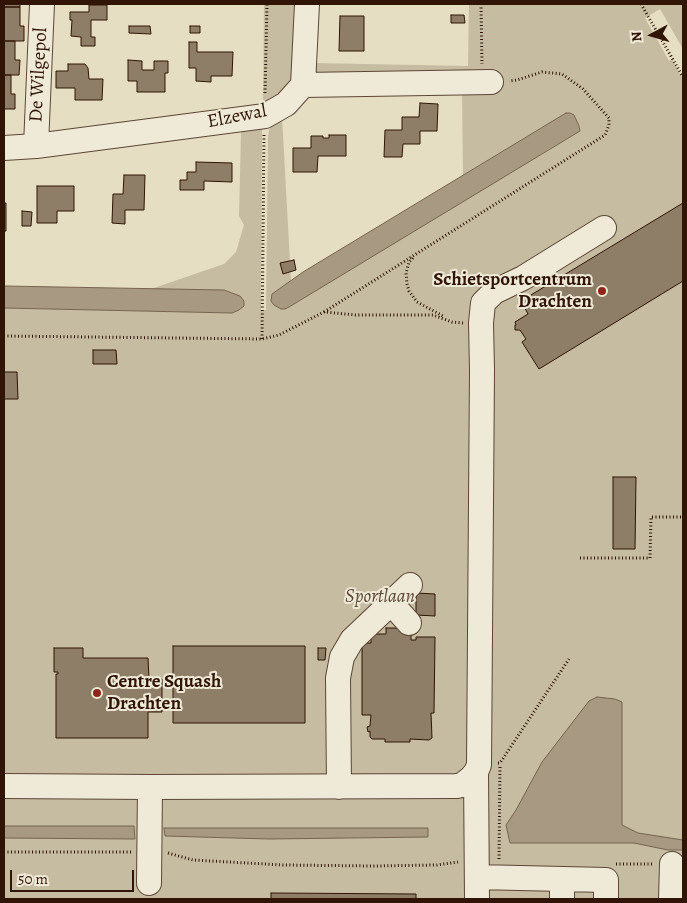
<!DOCTYPE html>
<style>
body{margin:0}
#map{position:relative;width:687px;height:903px;overflow:hidden;background:#e5dec2;font-family:Alegreya,serif}
canvas{display:block}
.frame{position:absolute;inset:0;border:5px solid #301405;pointer-events:none}
.north{position:absolute;left:627px;top:10px;width:50px;height:50px;-webkit-text-stroke:4px #eeead7;paint-order:stroke;rotate:264deg;font-size:14px;font-weight:700;line-height:20px;text-align:center;color:#301405}
.north::after{content:'';display:block;margin:auto;width:18px;height:22px;background:#301405;clip-path:polygon(50% 0,100% 100%,50% 72%,0 100%)}
.scale{position:absolute;left:10px;top:870px;width:124px;height:22px;box-sizing:border-box;border:2px solid #301405;border-top:0;padding-left:6px;font-size:15px;line-height:18px;white-space:nowrap;color:#301405;-webkit-text-stroke:4px #eeead7;paint-order:stroke}
</style>
<div id="map">
<canvas width="687" height="903"></canvas>
<div class="frame"></div>
<div class="north">N</div>
<div class="scale">50 m</div>
</div>
<script>
const g = document.querySelector('canvas').getContext('2d');
g.lineJoin = 'round';
function fill(path, color) { g.fillStyle = color; g.fill(path, 'evenodd'); }
const shape = rows => new Path2D(rows.map(r => 'M' + r).join(''));
function trace(path, color, width, dash) { g.strokeStyle = color; g.lineWidth = width; g.lineCap = dash ? 'butt' : 'round'; g.setLineDash(dash || []); g.stroke(path); }
function write(font, color, halo, rows, align = 'center') {
  g.font = font + ' Alegreya,serif'; g.lineWidth = 4; g.setLineDash([]); g.textBaseline = 'middle'; g.strokeStyle = halo; g.fillStyle = color; for (const [text, x, y, turn = 0] of rows) {
    g.save(); g.translate(x, y); g.rotate((+turn || 0) * Math.PI / 180); g.textAlign = isNaN(turn) ? turn : align; if (halo) g.strokeText(text, 0, 0); g.fillText(text, 0, 0); g.restore();
  }
}
fill(shape([
 [264,4,297,4,295,70,291,81,282,95,263,108],
 [469,4,683,4,683,49,660,9,645,18,669,61,672,59,683,79,683,899,4,899,4,308,232,313,239,310,240,296,224,290,151,289,224,264,236,252,244,225,239,216,241,132,262,129,261,310,266,310,268,136,270,126,282,116,291,281,272,294,542,154,580,131,579,126,574,115,566,113,463,175,462,89,500,90,501,83,317,79,313,63,468,66]
]), '#c6bca2');
const water = shape([
 [566,113,570,113,574,115,579,126,580,131,289,307,285,309,281,309,274,305,271,301,272,294,303,272,566,113],
 [4,286,224,290,240,296,244,301,244,306,239,310,232,313,4,308,4,286],
 [597,697,615,699,622,702,622,825,638,833,683,840,683,850,668,850,634,843,510,843,506,825,516,810,542,762,589,701,597,697],
 [4,826,134,826,135,839,4,838,4,826],
 [164,828,428,828,428,837,269,839,165,836,164,828]
]);
fill(water, '#a79982');
trace(water, '#776450', 1);
const building = shape([
 [4,4,20,4,20,7,4,7,4,4],
 [89,5,107,5,107,20,91,20,91,37,95,37,95,46,81,46,81,37,71,36,72,20,70,20,70,12,89,12,89,5],
 [4,7,20,7,20,26,24,26,24,41,4,41,4,7],
 [451,15,464,15,465,23,451,23,451,15],
 [340,16,364,16,364,51,339,51,340,16],
 [129,26,150,26,151,34,129,33,129,26],
 [190,26,200,26,200,33,190,33,190,26],
 [4,41,15,41,15,60,20,60,19,75,4,75,4,41],
 [189,42,197,42,197,52,233,52,232,76,211,76,211,82,196,81,196,68,189,68,189,42],
 [128,60,142,61,142,70,154,70,154,61,168,61,168,73,165,73,165,92,137,92,137,81,128,81,128,60],
 [68,64,85,64,88,68,89,79,103,79,102,100,75,100,75,88,56,88,56,71,68,71,68,64],
 [4,75,11,75,11,94,15,94,15,109,4,109,4,75],
 [420,103,438,104,437,131,420,131,420,144,403,144,402,157,384,157,385,130,402,130,402,117,419,117,420,103],
 [329,135,346,135,346,156,318,156,317,172,293,172,293,148,311,148,311,136,323,136,323,138,329,138,329,135],
 [196,162,232,163,232,182,204,181,204,190,180,190,180,180,187,180,187,172,196,172,196,162],
 [124,175,145,175,144,210,125,210,125,224,112,223,113,194,123,194,124,175],
 [37,186,74,186,74,211,57,211,57,223,37,223,37,186],
 [4,203,6,203,6,231,4,231,4,203],
 [683,203,683,281,539,369,522,342,526,339,520,330,515,330,515,325,516,325,515,322,528,314,521,301,683,203],
 [22,211,32,212,31,226,22,226,22,211],
 [294,260,296,270,283,274,280,263,294,260],
 [93,350,116,350,117,364,93,364,93,350],
 [4,372,17,372,18,399,4,399,4,372],
 [613,477,636,477,635,549,613,549,613,477],
 [416,593,435,594,435,616,416,615,416,593],
 [386,628,411,628,411,640,416,640,416,637,435,637,434,713,431,713,432,738,429,740,410,739,410,742,385,742,385,739,372,739,370,737,370,731,368,732,367,727,370,726,371,715,362,715,362,643,371,643,371,636,373,634,386,634,386,628],
 [173,646,305,646,305,723,173,723,173,646],
 [54,648,83,648,83,658,148,658,149,679,162,679,162,712,148,712,148,738,56,738,56,674,58,674,58,672,54,672,54,648],
 [318,648,326,648,325,660,318,660,318,648],
 [271,893,416,894,416,899,271,899,271,893]
]);
fill(building, '#8e7d67');
trace(building, '#301405', 1);
const minor = shape([
 [303,85,307,4],
 [36,146,42,4],
 [4,148,36,146,265,116,286,104,303,85,491,82],
 [391,603,409,623],
 [476,772,477,899],
 [4,786,150,787,457,786,462,785,471,778,476,772,479,765,482,370,481,323,483,303,494,292,523,278,604,228],
 [339,787,338,678,342,657,352,640,410,585],
 [477,877,606,880,606,899],
 [562,879,562,899],
 [149,883,150,787],
 [671,899,672,864]
]);
trace(minor, '#5d4634', 26);
trace(shape([
 [481,4,482,64],
 [641,4,683,77],
 [265,93,267,4],
 [413,258,409,262,406,273,407,284,409,291,417,302,443,316],
 [324,312,605,135,609,125,609,118,583,89,562,74,542,72,517,80,509,81],
 [4,336,262,339,279,335,324,312,356,315,433,315,452,322,463,323],
 [262,339,264,134],
 [580,558,650,558,651,517,683,517],
 [498,763,500,763,569,659],
 [4,852,131,852],
 [168,853,193,860,283,865,374,866,437,865,458,862],
 [499,859,500,767],
 [616,864,653,864]
]), '#301405', 3, [1, 2.5]);
trace(minor, '#eeead7', 24);
for (const [x, y, r, color] of [
 [602,291,5,"#8f2418"],
 [97,693,5,"#8f2418"]
]) { const dot = new Path2D(); dot.arc(x, y, r, 0, 2 * Math.PI); g.fillStyle = color; g.fill(dot); trace(dot, '#eeead7', 2); }
write('19px', '#301405', '#eeead7', [
 ["De Wilgepol",39,75,-87],
 ["Elzewal",237,117,-11]
]);
write('bold 19px', '#301405', '#eeead7', [
 ["Schietsportcentrum",592,280],
 ["Drachten",592,302],
 ["Centre Squash",107,682,"left"],
 ["Drachten",107,704,"left"]
], 'right');
write('italic 19px', '#5d4634', '#eeead7', [
 ["Sportlaan",380,597]
]);
</script>
